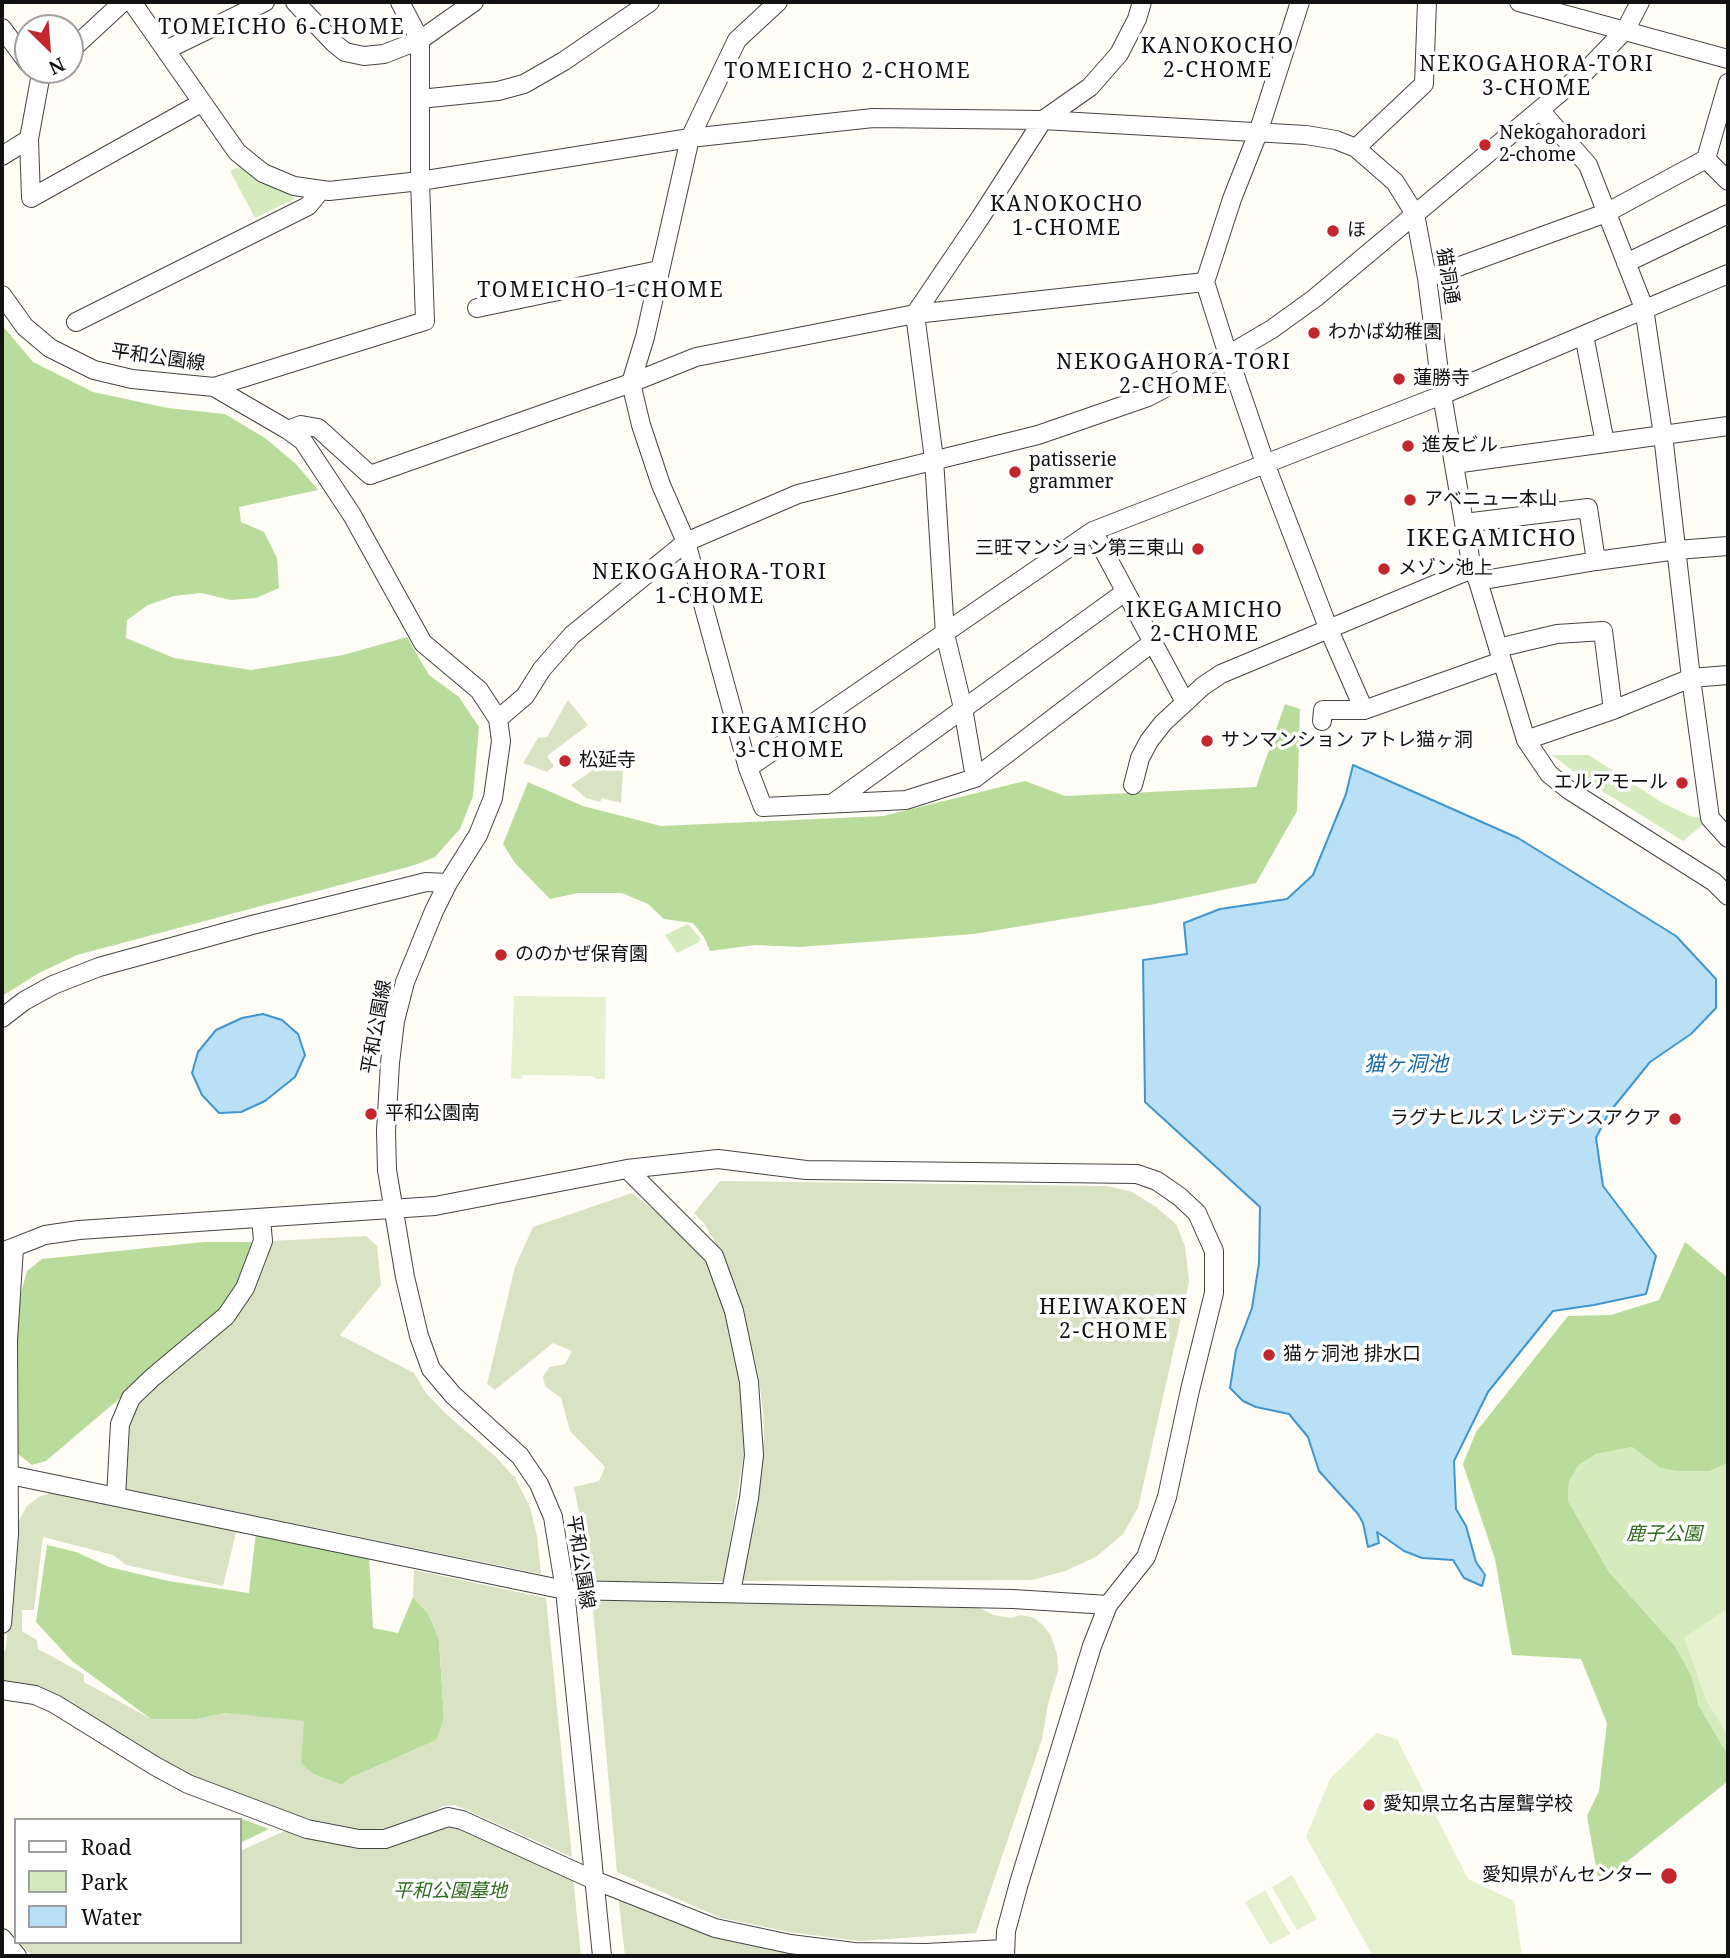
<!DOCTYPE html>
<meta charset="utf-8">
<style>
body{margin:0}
#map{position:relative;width:1730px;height:1958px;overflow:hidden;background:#fffdf5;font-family:"Noto Serif",serif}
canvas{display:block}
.frame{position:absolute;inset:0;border:4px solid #111;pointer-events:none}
.legend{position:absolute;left:14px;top:1818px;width:228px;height:126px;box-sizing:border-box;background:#fff;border:2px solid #a0a0a0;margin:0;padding:9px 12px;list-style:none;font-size:21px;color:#111}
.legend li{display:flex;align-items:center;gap:14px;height:35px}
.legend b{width:35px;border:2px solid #a0a0a0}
.north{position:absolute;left:14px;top:14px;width:70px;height:70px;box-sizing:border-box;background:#fff;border:2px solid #a0a0a0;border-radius:50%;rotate:155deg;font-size:19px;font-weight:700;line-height:28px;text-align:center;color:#111}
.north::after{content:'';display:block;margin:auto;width:24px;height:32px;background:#c4262e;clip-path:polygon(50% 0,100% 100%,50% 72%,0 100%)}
</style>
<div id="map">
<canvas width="1730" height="1958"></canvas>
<div class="frame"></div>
<ul class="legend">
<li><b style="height:9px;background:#fff"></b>Road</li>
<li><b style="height:19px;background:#d5ebbd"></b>Park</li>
<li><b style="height:19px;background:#b9e0f7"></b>Water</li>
</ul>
<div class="north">N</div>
</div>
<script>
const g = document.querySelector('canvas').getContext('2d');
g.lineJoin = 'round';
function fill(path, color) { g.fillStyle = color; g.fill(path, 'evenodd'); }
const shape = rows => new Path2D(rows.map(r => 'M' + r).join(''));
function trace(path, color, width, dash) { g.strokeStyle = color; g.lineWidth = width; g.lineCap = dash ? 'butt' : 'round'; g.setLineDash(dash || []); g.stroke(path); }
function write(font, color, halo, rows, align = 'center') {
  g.font = font + ' "Noto Serif","Noto Sans JP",serif'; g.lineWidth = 7; g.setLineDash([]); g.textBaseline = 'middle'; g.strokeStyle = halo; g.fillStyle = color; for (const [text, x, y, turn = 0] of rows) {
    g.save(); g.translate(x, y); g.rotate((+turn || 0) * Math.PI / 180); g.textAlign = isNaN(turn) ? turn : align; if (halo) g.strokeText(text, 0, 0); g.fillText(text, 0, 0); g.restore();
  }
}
fill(shape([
 [243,165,295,199,255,218,230,171],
 [1552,755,1589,755,1661,802,1690,816,1709,820,1683,841,1589,783],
 [688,924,701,939,699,942,677,953,665,935],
 [1632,1447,1660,1468,1678,1471,1710,1471,1728,1463,1728,1755,1699,1706,1692,1677,1675,1646,1609,1572,1568,1501,1569,1481,1579,1465,1596,1454]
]), '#d5ebbd');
fill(shape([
 [2,325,33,362,93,392,168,408,225,414,265,438,296,464,318,490,239,507,241,522,264,532,277,558,279,588,256,598,231,600,201,593,174,596,148,605,127,620,126,638,174,658,251,670,343,655,407,637,429,675,459,697,479,727,473,796,460,829,435,857,415,865,77,955,39,973,2,996],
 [1285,704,1300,709,1297,811,1256,883,1155,904,974,934,800,947,755,945,710,951,704,937,693,923,664,919,648,904,622,893,578,893,550,899,515,863,503,844,528,782,583,806,661,826,883,816,1025,781,1065,796,1256,787],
 [204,1242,253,1242,238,1286,220,1313,46,1461,32,1465,14,1451,8,1340,27,1271,42,1259],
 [1685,1242,1728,1278,1728,1463,1710,1471,1678,1471,1660,1468,1632,1447,1596,1454,1579,1465,1569,1481,1568,1501,1609,1572,1675,1646,1692,1677,1699,1706,1728,1755,1728,1781,1599,1884,1587,1816,1599,1791,1607,1723,1581,1659,1512,1655,1495,1559,1463,1464,1476,1432,1568,1316,1611,1315,1659,1300],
 [256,1532,369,1556,373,1628,398,1633,413,1597,428,1613,439,1639,444,1718,437,1740,350,1778,342,1785,313,1774,227,1713,197,1719,151,1719,72,1661,36,1622,47,1545,76,1552,109,1567,168,1581,249,1593],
 [242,1819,269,1829,240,1843,239,1820]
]), '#b9dc9c');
fill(shape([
 [568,700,588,725,547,756,554,766,547,772,523,763,538,738,547,737],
 [593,770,623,771,621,803,602,798,600,802,586,798,571,785],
 [720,1181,1107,1186,1132,1192,1156,1207,1176,1224,1185,1246,1189,1282,1138,1508,1123,1534,1096,1557,1065,1571,1032,1580,743,1581,764,1437,763,1410,758,1373,742,1308,726,1260,703,1222,694,1213],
 [632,1193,671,1223,705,1259,717,1285,729,1328,742,1392,745,1446,724,1581,586,1584,581,1522,574,1487,599,1481,605,1467,570,1431,561,1398,545,1386,543,1376,550,1367,565,1364,572,1351,553,1343,495,1390,487,1384,515,1267,533,1227],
 [366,1236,377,1246,381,1285,340,1335,414,1373,426,1393,446,1414,496,1457,515,1478,530,1507,537,1536,541,1574,121,1488,127,1421,139,1400,236,1313,271,1241],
 [50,1493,237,1529,223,1586,126,1565,113,1555,43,1537,34,1610,22,1610,22,1631,37,1640,38,1649,84,1674,84,1682,151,1719,197,1719,227,1713,304,1721,301,1763,313,1774,342,1785,350,1778,437,1740,444,1718,439,1640,428,1613,413,1597,414,1570,546,1598,572,1857,455,1805,444,1806,414,1820,387,1828,364,1830,308,1819,261,1805,207,1784,141,1749,2,1686,2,1658,6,1647,19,1520,27,1506,39,1497],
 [592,1599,967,1602,994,1615,1010,1618,1021,1615,1034,1618,1044,1626,1051,1636,1057,1654,1058,1671,1048,1704,1042,1739,976,1933,859,1941,789,1932,721,1918,617,1872],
 [460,1825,573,1878,581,1956,33,1956,19,1943,240,1942,240,1851,287,1830,350,1844,442,1826],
 [618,1895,707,1930,874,1956,625,1956]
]), '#d9e3c4');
fill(shape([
 [514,996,606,997,605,1079,596,1079,593,1076,523,1075,521,1079,511,1078],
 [1728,1608,1728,1736,1706,1700,1684,1638],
 [1377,1733,1397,1739,1468,1879,1514,1901,1522,1956,1373,1956,1306,1837,1330,1779],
 [1292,1875,1317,1919,1297,1930,1272,1887],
 [1265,1890,1290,1934,1270,1945,1245,1902]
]), '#e6f2cf');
const water = shape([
 [1353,765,1518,838,1676,936,1716,979,1716,1008,1691,1034,1650,1062,1608,1114,1596,1138,1603,1186,1656,1256,1646,1294,1594,1305,1553,1311,1488,1392,1454,1461,1456,1509,1466,1526,1476,1562,1485,1575,1482,1586,1464,1578,1453,1560,1422,1558,1404,1551,1377,1532,1379,1543,1368,1547,1363,1523,1358,1514,1319,1471,1308,1437,1289,1414,1256,1407,1243,1401,1230,1388,1236,1350,1252,1308,1259,1263,1260,1207,1145,1102,1143,960,1187,954,1184,923,1220,909,1287,899,1313,875,1346,794,1353,765],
 [263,1014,282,1020,298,1034,305,1055,295,1077,265,1101,241,1112,219,1113,202,1095,192,1073,198,1052,216,1030,242,1018,263,1014]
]);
fill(water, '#b9e0f7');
trace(water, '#3f96cf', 2);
const minor = shape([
 [132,2,237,152,263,173,294,186,329,191,420,181,690,138,873,118,1043,120,1306,135,1336,140,1356,148,1395,182,1415,214,1427,278,1442,395,1472,569,1478,581,1526,740,1549,774,1569,790,1714,882,1728,896],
 [295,2,334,43,345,52,364,56,384,54,420,40,474,2],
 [778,2,737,40,690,138,645,337,631,383,641,425,661,485,686,542,748,768,1093,531,1442,395,1728,274],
 [1519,2,1728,59],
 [2,28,28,63],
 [166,50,265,2],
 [70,51,123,2],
 [50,70,40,79,29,139,31,198,201,103],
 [420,99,498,91,524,84,564,61,650,2],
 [1356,148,1424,84,1427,2],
 [2,156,29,139],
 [1706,159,1728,181],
 [1626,263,1728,214],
 [1427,278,1606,213,1706,159,1728,83],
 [1205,282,1228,355,1265,463,1329,630,1364,710],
 [2,295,25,327,50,348,94,370,132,379,214,387,288,430,303,441,352,515,423,643,479,690,498,719,501,741,493,798,478,835,448,883,434,911,405,982,395,1021,390,1063,386,1131,387,1170,405,1277,419,1336,431,1369,453,1395,520,1456,539,1484,553,1517,565,1590,602,1956],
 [477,308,659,270],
 [76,322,308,206,321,190],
 [1584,335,1605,443],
 [214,387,425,321,420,181,420,40,400,2],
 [288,430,301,425,318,428,370,475,631,383,696,357,915,314,1205,282,1232,199,1258,133,1300,2],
 [1454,464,1728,426],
 [1464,523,1588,508,1596,561],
 [1093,531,1185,702],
 [1478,581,1596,561,1677,550,1728,546],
 [1498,648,1557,634,1603,631,1613,710,1691,678,1663,435,1644,308,1588,165,1540,110],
 [1728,675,1691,678,1710,818,1728,838],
 [498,719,525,696,542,669,572,635,686,542,798,494,1038,435,1148,397,1228,355,1272,329,1315,298,1586,71,1626,29,1640,2],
 [1322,721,1323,710,1364,710,1502,661],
 [1526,740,1613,710],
 [748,768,763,807,906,800,975,778,1153,642],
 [975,778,963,708,945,634,934,459,915,314,980,218,1043,120,1090,87,1119,54,1137,19,1142,2],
 [1133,785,1140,758,1149,741,1163,723,1203,686,1221,674,1472,569],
 [833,803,1125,592],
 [2,1018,24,1001,53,985,99,967,252,925,406,887,426,882,448,883],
 [627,1169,714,1256,734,1311,749,1382,754,1455,749,1498,731,1592],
 [2,1252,45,1235,79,1230,435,1206,627,1169,718,1159,806,1170,1137,1174,1157,1181,1180,1197,1197,1213,1214,1251,1214,1293,1190,1390,1167,1497,1146,1557,1108,1605,1092,1646,1019,1883,1006,1931,1005,1956],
 [10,1475,565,1590,1013,1599,1108,1605],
 [116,1497,120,1424,131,1398,153,1377,226,1316,245,1288,263,1241,261,1218],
 [2,1624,9,1534,8,1340,14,1248],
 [2,1690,35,1695,55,1704,155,1766,188,1784,307,1829,359,1839,385,1839,448,1817,462,1820,594,1880,715,1928,790,1944,854,1952,926,1953,1005,1949],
 [2,1938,17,1956]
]);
trace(minor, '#444', 20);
trace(minor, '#fff', 18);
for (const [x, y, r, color] of [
 [1485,145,7,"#c4262e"],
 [1333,231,7,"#c4262e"],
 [1314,333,7,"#c4262e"],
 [1399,379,7,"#c4262e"],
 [1408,446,7,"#c4262e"],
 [1015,472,7,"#c4262e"],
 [1410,500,7,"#c4262e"],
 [1198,549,7,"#c4262e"],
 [1384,569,7,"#c4262e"],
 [1207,741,7,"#c4262e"],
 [565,761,7,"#c4262e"],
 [1682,783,7,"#c4262e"],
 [501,955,7,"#c4262e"],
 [371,1114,7,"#c4262e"],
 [1675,1119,7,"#c4262e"],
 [1269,1355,7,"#c4262e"],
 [1369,1805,7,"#c4262e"],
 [1669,1876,9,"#c4262e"]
]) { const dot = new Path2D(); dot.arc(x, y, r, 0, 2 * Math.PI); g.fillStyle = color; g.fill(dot); trace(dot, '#fff', 2.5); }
write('19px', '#111', '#fff', [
 ["Nekogahoradori",1499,134],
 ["2-chome",1499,156],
 ["ほ",1347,231],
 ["わかば幼稚園",1328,333],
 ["蓮勝寺",1413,379],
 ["進友ビル",1422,446],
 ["patisserie",1029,461],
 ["grammer",1029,483],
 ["アベニュー本山",1424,500],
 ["三旺マンション第三東山",1184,549,"right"],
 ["メゾン池上",1398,569],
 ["サンマンション アトレ猫ヶ洞",1221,741],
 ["松延寺",579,761],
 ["エルアモール",1668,783,"right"],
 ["ののかぜ保育園",515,955],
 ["平和公園南",385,1114],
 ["ラグナヒルズ レジデンスアクア",1661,1119,"right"],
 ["猫ヶ洞池 排水口",1283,1355],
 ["愛知県立名古屋聾学校",1383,1805],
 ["愛知県がんセンター",1653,1876,"right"]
], 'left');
write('19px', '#111', '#fff', [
 ["猫洞通",1447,276,81],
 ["平和公園線",158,358,8],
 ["平和公園線",377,1027,-80],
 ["平和公園線",580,1562,81]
]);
write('italic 19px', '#2f6b1f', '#fff', [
 ["鹿子公園",1664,1535],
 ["平和公園墓地",450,1892]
]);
g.letterSpacing = '2px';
write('21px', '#111', '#fff', [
 ["TOMEICHO 6-CHOME",282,28],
 ["KANOKOCHO",1218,47],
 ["2-CHOME",1218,71],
 ["NEKOGAHORA-TORI",1537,65],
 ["3-CHOME",1537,89],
 ["TOMEICHO 2-CHOME",848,72],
 ["KANOKOCHO",1067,205],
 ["1-CHOME",1067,229],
 ["TOMEICHO 1-CHOME",601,291],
 ["NEKOGAHORA-TORI",1174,363],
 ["2-CHOME",1174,387],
 ["NEKOGAHORA-TORI",710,573],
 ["1-CHOME",710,597],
 ["IKEGAMICHO",1205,611],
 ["2-CHOME",1205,635],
 ["IKEGAMICHO",790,727],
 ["3-CHOME",790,751],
 ["HEIWAKOEN",1114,1308],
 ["2-CHOME",1114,1332]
]);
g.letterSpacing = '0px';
write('italic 21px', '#1768a6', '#fff', [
 ["猫ヶ洞池",1406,1065]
]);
g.letterSpacing = '2px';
write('23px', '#111', '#fff', [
 ["IKEGAMICHO",1492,539]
]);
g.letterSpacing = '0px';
</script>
